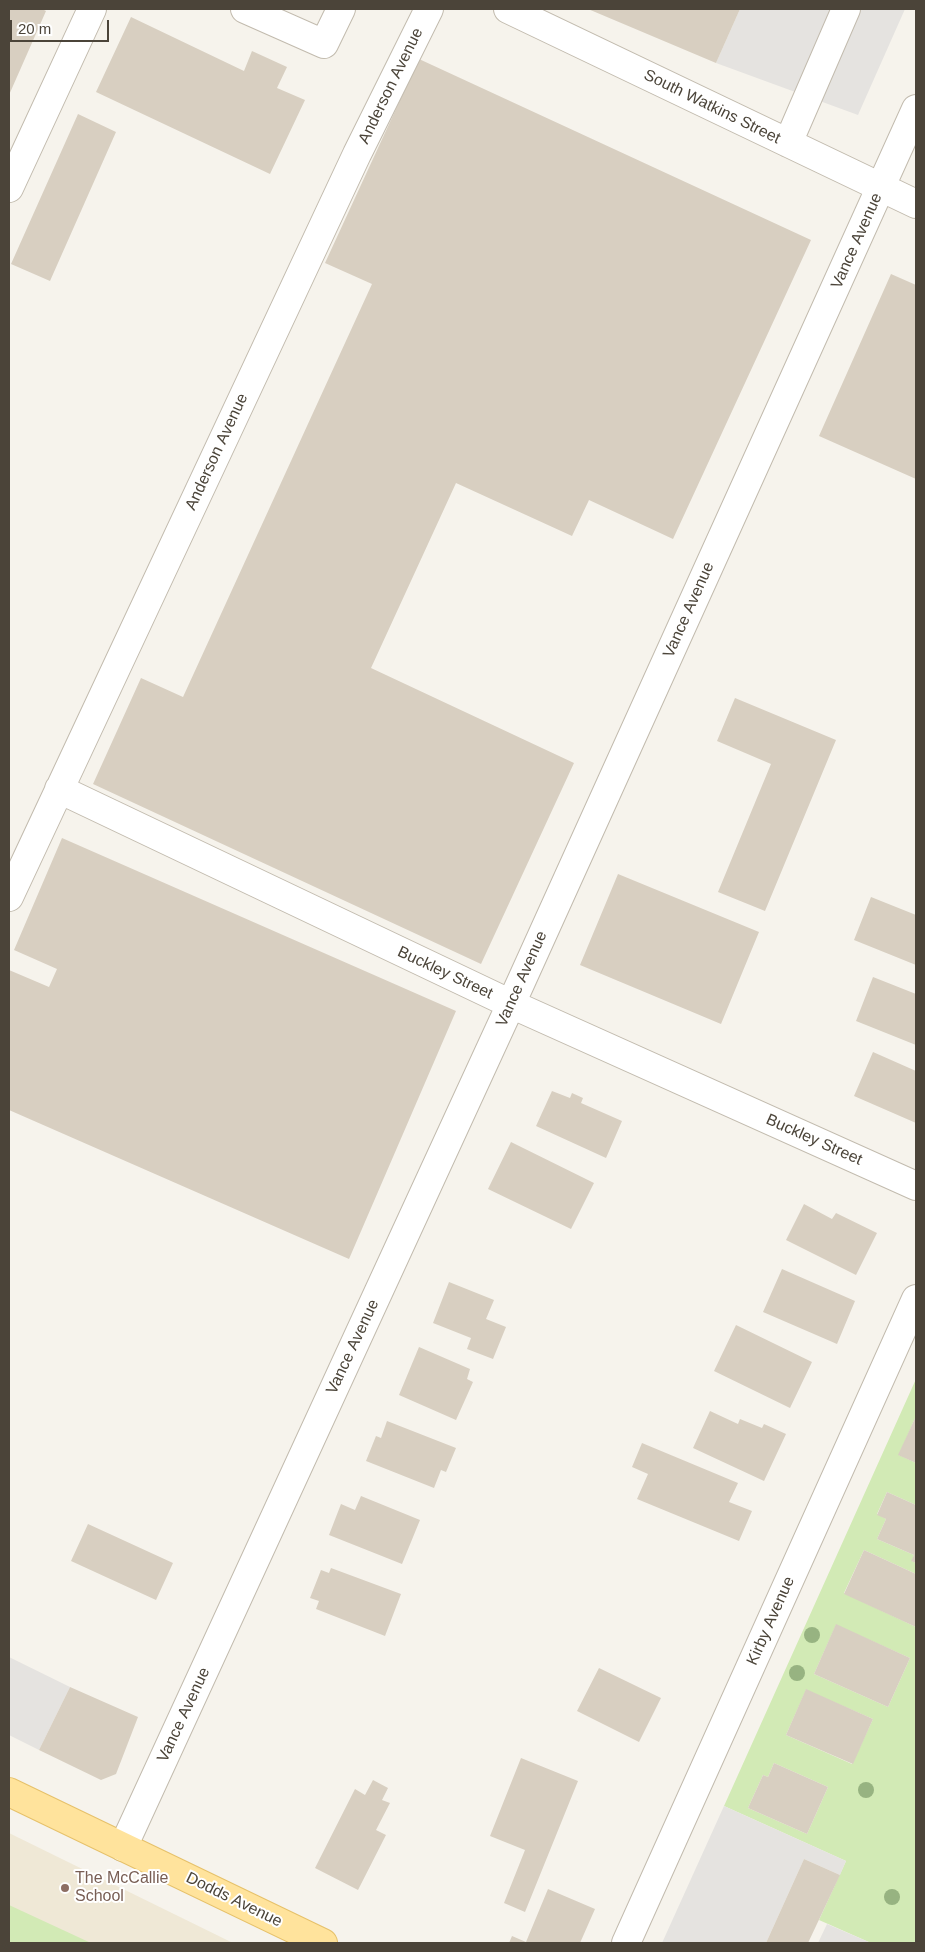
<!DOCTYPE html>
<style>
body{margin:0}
#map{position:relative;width:925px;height:1952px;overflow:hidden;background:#f6f3ec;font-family:Helvetica,sans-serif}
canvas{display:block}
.frame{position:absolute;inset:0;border:10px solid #4b4439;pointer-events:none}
.scale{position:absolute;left:10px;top:20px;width:99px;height:22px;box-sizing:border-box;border:2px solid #4b4439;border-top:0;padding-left:6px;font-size:15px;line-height:18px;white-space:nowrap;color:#4b4439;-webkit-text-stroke:4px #fff;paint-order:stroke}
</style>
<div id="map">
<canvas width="925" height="1952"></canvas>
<div class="frame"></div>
<div class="scale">20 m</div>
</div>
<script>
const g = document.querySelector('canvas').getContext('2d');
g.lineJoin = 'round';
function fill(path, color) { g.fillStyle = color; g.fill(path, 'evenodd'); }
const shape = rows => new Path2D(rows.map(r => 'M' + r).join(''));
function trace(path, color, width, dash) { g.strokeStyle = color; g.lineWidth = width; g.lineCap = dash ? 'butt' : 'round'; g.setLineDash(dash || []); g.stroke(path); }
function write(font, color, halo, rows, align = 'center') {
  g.font = font + ' Helvetica,sans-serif'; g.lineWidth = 4; g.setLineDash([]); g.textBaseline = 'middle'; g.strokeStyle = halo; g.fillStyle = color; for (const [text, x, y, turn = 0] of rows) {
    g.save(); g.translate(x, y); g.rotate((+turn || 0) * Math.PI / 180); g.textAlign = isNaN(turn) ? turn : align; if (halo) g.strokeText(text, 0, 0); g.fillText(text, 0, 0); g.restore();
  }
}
fill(shape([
 [9,1833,233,1943,9,1943]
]), '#efe8d6');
fill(shape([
 [916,1379,916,1416,899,1455,916,1463,916,1505,887,1492,877,1514,886,1519,877,1539,914,1555,912,1561,916,1563,916,1574,864,1550,844,1593,916,1627,916,1943,871,1943,819,1920,846,1861,724,1806],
 [836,1625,910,1658,888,1707,814,1674],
 [806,1690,873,1719,852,1764,786,1735],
 [774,1763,828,1787,807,1834,748,1808,763,1775,768,1777],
 [9,1905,91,1943,9,1943]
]), '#d2eab5');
fill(shape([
 [740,9,905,9,858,115,716,63],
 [9,1657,70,1687,39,1750,9,1735],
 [724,1806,846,1861,840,1875,804,1859,766,1943,662,1943],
 [827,1924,871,1943,818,1943]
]), '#e5e3e0');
fill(shape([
 [9,9,42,9,46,11,9,95],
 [588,9,740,9,716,63],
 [131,17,244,71,252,51,287,67,277,88,305,100,270,174,96,92],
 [419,59,811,240,673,539,589,500,572,536,456,483,371,668,574,763,481,964,93,784,141,678,183,697,372,284,325,263],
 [78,114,116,132,50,281,11,264],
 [891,274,916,285,916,479,819,436],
 [735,698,836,740,765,911,718,892,771,764,717,741],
 [62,838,456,1011,349,1259,9,1110,9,970,49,987,57,969,14,950],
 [618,874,759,932,721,1024,580,965],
 [871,897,916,915,916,965,854,940],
 [873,977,916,994,916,1045,856,1021],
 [873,1052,916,1071,916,1123,854,1096],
 [552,1091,570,1098,572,1093,583,1098,581,1103,622,1121,606,1158,536,1126],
 [511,1142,594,1183,571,1229,488,1189],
 [804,1204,832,1219,836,1213,877,1233,856,1275,786,1240],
 [782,1269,855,1301,837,1344,763,1312],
 [449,1282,494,1300,486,1319,506,1327,493,1359,467,1349,471,1338,433,1323],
 [736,1325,812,1362,790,1408,714,1371],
 [419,1347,470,1369,467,1379,473,1382,456,1420,399,1395],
 [710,1411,738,1424,740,1419,762,1428,764,1424,786,1434,764,1481,693,1448],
 [916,1416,916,1463,898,1455],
 [387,1421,456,1448,446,1472,441,1470,434,1488,366,1461,376,1436,381,1438],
 [642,1443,738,1483,729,1502,752,1511,739,1541,637,1499,648,1474,632,1467],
 [887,1492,916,1505,916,1563,911,1561,914,1555,877,1539,886,1519,877,1515],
 [361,1496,420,1520,402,1564,329,1535,341,1504,355,1510],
 [88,1524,173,1563,156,1600,71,1561],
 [864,1550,916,1574,916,1627,844,1594],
 [331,1568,401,1594,385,1636,316,1609,319,1601,310,1598,321,1570,329,1573],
 [836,1624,910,1658,888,1707,814,1674],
 [599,1668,661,1698,639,1742,577,1711],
 [70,1687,138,1717,116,1774,101,1780,39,1750],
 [806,1689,873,1719,853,1764,786,1735],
 [521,1758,578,1781,525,1912,504,1903,525,1850,490,1836],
 [774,1763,828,1787,807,1834,748,1808,763,1775,768,1777],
 [373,1780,388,1788,382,1800,390,1803,376,1830,386,1835,358,1890,315,1868,355,1789,365,1795],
 [804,1859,840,1875,808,1943,766,1943],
 [548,1889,595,1909,580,1943,509,1943,512,1936,526,1942]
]), '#d8cfc1');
const minor = shape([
 [245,9,324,44,341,9],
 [508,9,916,204],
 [788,143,846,9],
 [9,188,92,9],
 [59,789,511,1004,916,1186],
 [9,897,357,154,429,9],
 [123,1847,511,1004,916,109],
 [626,1943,916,1299]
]);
const major = shape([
 [9,1792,323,1943]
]);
trace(minor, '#c2bbae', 30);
trace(major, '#e6c16a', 30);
trace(minor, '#fff', 28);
trace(major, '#ffe39c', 28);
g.fillStyle = '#97b381';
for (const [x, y] of [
 [812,1635],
 [797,1673],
 [866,1790],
 [892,1897]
]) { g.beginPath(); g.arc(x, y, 8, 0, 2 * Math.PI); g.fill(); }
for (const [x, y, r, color] of [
 [65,1888,5,"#8d6e63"]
]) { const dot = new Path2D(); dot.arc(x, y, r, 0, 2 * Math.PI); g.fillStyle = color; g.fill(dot); trace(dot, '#fff', 2); }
write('16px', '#4b4439', '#fff', [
 ["Anderson Avenue",391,86,-64],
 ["South Watkins Street",712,107,26],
 ["Vance Avenue",857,241,-66],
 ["Anderson Avenue",217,452,-65],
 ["Vance Avenue",689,610,-66],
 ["Buckley Street",445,973,25],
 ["Vance Avenue",522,979,-66],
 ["Buckley Street",814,1140,24],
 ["Vance Avenue",353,1347,-65],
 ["Kirby Avenue",771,1621,-66],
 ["Vance Avenue",184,1715,-65],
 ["Dodds Avenue",234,1900,26]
]);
write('16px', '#785e54', '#fff', [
 ["The McCallie",75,1879],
 ["School",75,1897]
], 'left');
</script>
